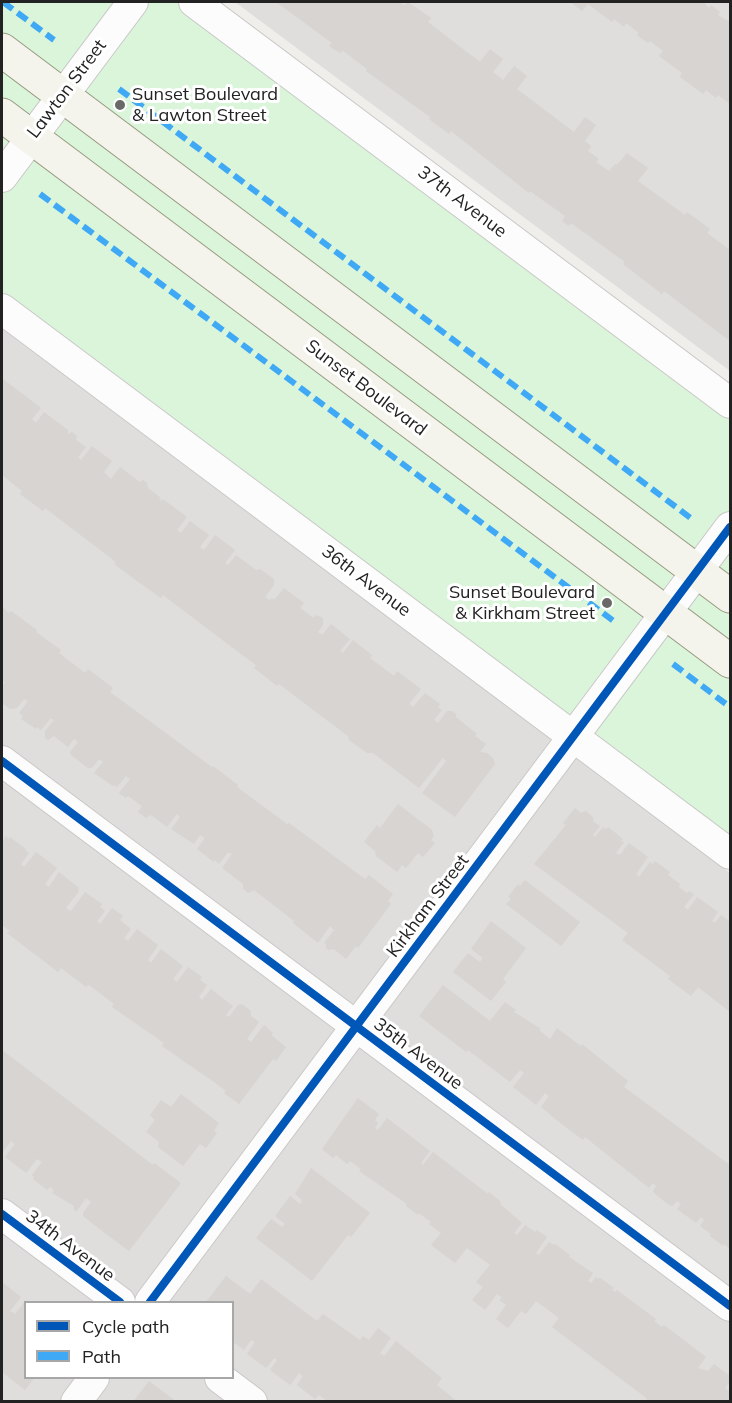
<!DOCTYPE html>
<style>
body{margin:0}
#map{position:relative;width:732px;height:1403px;overflow:hidden;background:#f0eeeb;font-family:Mulish,sans-serif}
canvas{display:block}
.frame{position:absolute;inset:0;border:3px solid #222;pointer-events:none}
.legend{position:absolute;left:24px;top:1301px;width:210px;height:78px;box-sizing:border-box;background:#fff;border:2px solid #a7a7a7;margin:0;padding:8px 10px;list-style:none;font-size:18px;color:#222}
.legend li{display:flex;align-items:center;gap:12px;height:30px}
.legend b{width:30px;border:2px solid #a7a7a7}
</style>
<div id="map">
<canvas width="732" height="1403"></canvas>
<div class="frame"></div>
<ul class="legend">
<li><b style="height:8px;background:#0057b8"></b>Cycle path</li>
<li><b style="height:8px;background:#3fa9f5"></b>Path</li>
</ul>
</div>
<script>
const g = document.querySelector('canvas').getContext('2d');
g.lineJoin = 'round';
function fill(path, color) { g.fillStyle = color; g.fill(path, 'evenodd'); }
const shape = rows => new Path2D(rows.map(r => 'M' + r).join(''));
function trace(path, color, width, dash) { g.strokeStyle = color; g.lineWidth = width; g.lineCap = dash ? 'butt' : 'round'; g.setLineDash(dash || []); g.stroke(path); }
function write(font, color, halo, rows, align = 'center') {
  g.font = font + ' Mulish,sans-serif'; g.lineWidth = 6; g.setLineDash([]); g.textBaseline = 'middle'; g.strokeStyle = halo; g.fillStyle = color; for (const [text, x, y, turn = 0] of rows) {
    g.save(); g.translate(x, y); g.rotate((+turn || 0) * Math.PI / 180); g.textAlign = isNaN(turn) ? turn : align; if (halo) g.strokeText(text, 0, 0); g.fillText(text, 0, 0); g.restore();
  }
}
fill(shape([
 [235,2,730,2,730,371],
 [2,329,730,873,730,1401,2,1401],
 [26,1302,232,1302,232,1378,26,1378]
]), '#dfdedc');
fill(shape([
 [2,2,194,2,730,403,730,854,2,308]
]), '#daf5da');
fill(shape([
 [276,2,399,2,404,5,408,2,431,18,428,22,480,62,490,49,503,59,493,72,503,80,514,66,527,76,517,89,574,132,585,117,596,125,585,141,591,146,588,151,599,159,596,162,609,171,615,164,617,165,627,153,648,168,638,181,685,215,687,212,710,229,707,233,730,250,730,341,664,291,662,294,623,264,625,262,571,223,569,226,562,221,565,216,530,191,529,193,451,131,449,134,429,119,430,117,366,71,367,69,342,50,341,53,335,50,329,46,332,43],
 [570,2,706,2,705,4,709,8,711,5,720,12,718,15,730,22,730,104,718,95,716,98,706,90,703,94,680,77,682,73,659,56,663,51,650,41,648,43,637,35,639,33,626,23,624,27,614,19,612,22,588,4,582,11],
 [3,379,41,408,32,419,36,423,44,412,68,430,68,434,72,432,77,436,76,440,86,447,78,457,81,460,92,446,112,461,104,472,111,479,120,467,140,482,143,480,147,483,148,488,161,498,159,499,162,501,163,499,187,517,177,530,181,533,190,521,209,535,200,547,204,550,215,535,235,550,225,563,228,565,236,555,256,570,260,569,274,579,274,585,265,597,269,600,272,598,274,600,284,588,304,603,300,608,314,618,316,615,323,618,323,625,318,632,322,635,331,624,350,639,340,651,343,653,353,640,372,655,370,658,394,676,397,671,421,689,409,704,413,707,425,693,440,704,438,707,442,710,434,720,438,723,447,711,452,711,456,714,456,717,477,734,475,736,486,744,480,752,487,753,493,758,495,764,455,817,422,793,446,761,443,758,419,788,373,753,367,753,349,740,348,736,324,718,279,684,277,686,254,668,256,665,233,648,163,595,161,598,137,581,114,564,116,562,45,508,43,511,20,494,22,491,2,475],
 [2,607,9,613,11,611,37,630,36,632,61,650,59,653,85,673,88,669,113,688,110,692,212,767,213,766,238,785,237,787,287,824,289,823,365,879,369,875,393,894,388,901,391,904,358,948,356,946,346,959,334,949,329,950,326,948,326,944,324,943,334,930,330,926,318,943,293,923,294,921,254,890,248,893,243,889,243,884,222,868,232,854,228,852,219,864,215,860,214,862,197,849,205,838,200,835,194,844,171,829,180,817,177,814,167,827,151,815,146,818,138,812,142,806,128,796,126,798,119,793,130,779,126,776,117,787,114,785,113,786,94,773,103,762,99,759,92,768,88,768,71,755,70,752,78,742,74,739,68,747,54,736,48,740,45,738,45,731,54,720,51,718,41,730,37,727,36,729,21,719,23,716,19,713,28,701,24,699,17,708,10,709,2,703,2,686,5,682,2,680],
 [398,804,432,830,434,836,431,840,435,843,423,857,418,853,406,868,402,865,397,872,376,856,375,851,364,842,377,825,380,828],
 [575,808,581,813,586,811,593,817,594,822,600,826,593,835,595,837,603,827,606,829,608,827,623,839,621,841,624,842,616,853,620,855,629,843,648,857,636,874,639,877,650,862,653,864,655,861,670,872,668,875,680,884,679,887,687,893,689,891,694,894,684,907,688,910,697,897,718,912,712,921,715,923,721,915,730,922,730,1012,698,987,691,996,668,979,670,976,622,940,628,933,534,864,566,825,563,823],
 [6,836,9,839,10,837,26,849,25,850,29,853,21,864,24,867,36,852,57,868,45,884,49,887,59,872,79,888,78,890,79,891,66,908,71,911,85,892,102,904,100,907,105,911,97,921,100,924,112,908,123,916,120,920,131,929,124,938,128,941,137,929,158,945,148,960,151,963,161,949,183,966,173,979,177,982,188,967,202,977,200,980,207,985,199,997,202,1000,211,989,233,1006,226,1015,229,1017,238,1005,242,1004,251,1011,251,1016,259,1022,247,1039,251,1042,264,1025,273,1033,271,1035,286,1047,276,1061,273,1059,239,1104,224,1093,226,1091,214,1082,162,1046,164,1043,112,1007,114,1004,89,985,86,987,61,968,58,972,7,933,10,931,2,925,2,843],
 [525,880,580,922,561,946,506,904,511,899,508,897,518,884,520,886],
 [491,921,526,948,503,979,506,982,491,1001,453,972,468,953,480,962,483,958,471,949],
 [443,985,490,1021,505,1002,516,1010,514,1012,541,1029,539,1030,550,1039,557,1028,581,1046,582,1044,628,1081,624,1087,730,1165,730,1249,724,1244,723,1246,710,1236,711,1234,700,1226,704,1220,701,1217,696,1223,677,1209,681,1204,677,1201,672,1206,669,1205,655,1194,653,1191,656,1186,653,1183,649,1188,585,1137,583,1140,559,1122,541,1107,549,1096,545,1093,536,1105,513,1087,524,1073,520,1070,510,1082,468,1050,466,1052,419,1016],
 [2,1050,153,1165,154,1163,181,1183,129,1251,102,1231,104,1229,101,1230,83,1216,83,1213,91,1202,86,1198,76,1212,73,1208,74,1206,52,1193,54,1190,50,1187,47,1190,33,1179,34,1177,32,1175,42,1162,37,1159,26,1173,5,1157,15,1144,11,1141,2,1153],
 [181,1094,219,1123,214,1131,217,1133,206,1148,200,1144,183,1166,158,1147,159,1142,146,1132,155,1120,150,1115,161,1100,171,1107],
 [358,1098,379,1114,375,1120,378,1123,375,1128,378,1130,387,1118,430,1151,421,1163,423,1165,433,1152,488,1194,489,1192,501,1202,500,1204,522,1223,514,1233,517,1235,525,1225,535,1232,537,1230,547,1237,536,1253,539,1255,549,1242,554,1245,555,1244,570,1255,569,1257,593,1273,588,1281,591,1283,596,1277,599,1279,600,1278,614,1288,612,1290,615,1292,617,1290,656,1319,654,1321,662,1327,664,1325,706,1357,698,1368,708,1371,714,1364,730,1376,730,1382,725,1388,730,1392,730,1402,648,1402,645,1397,552,1327,559,1318,536,1301,526,1314,521,1311,508,1328,496,1319,506,1305,499,1300,502,1297,497,1294,485,1310,472,1300,483,1287,476,1282,490,1265,467,1248,455,1263,431,1245,441,1233,429,1224,431,1222,419,1213,418,1215,406,1206,407,1204,359,1171,361,1169,350,1161,347,1164,336,1155,333,1158,322,1149],
 [311,1168,370,1213,351,1237,348,1235,312,1281,256,1238,271,1219,282,1227,285,1224,275,1216,290,1196,300,1204,302,1200,295,1194],
 [226,1276,250,1294,261,1279,317,1321,323,1314,360,1340,363,1336,369,1340,378,1328,391,1338,380,1353,384,1356,396,1341,442,1378,437,1385,458,1402,328,1402,319,1395,315,1399,297,1385,303,1376,299,1373,290,1385,270,1370,277,1360,274,1358,266,1368,247,1354,255,1342,251,1340,244,1350,232,1341,232,1302,206,1302],
 [2,1282,21,1297,10,1311,15,1314,26,1300,26,1378,34,1378,25,1390,2,1372],
 [149,1381,177,1402,133,1402]
]), '#d7d4d2');
const street = shape([
 [194,2,730,403],
 [2,177,133,2],
 [2,309,730,854],
 [2,761,730,1306],
 [2,1214,120,1302],
 [150,1302,730,527],
 [220,1378,252,1402],
 [76,1402,94,1378]
]);
const secondary = shape([
 [2,50,730,596],
 [2,115,730,661]
]);
trace(street, '#c9c8c7', 32);
trace(secondary, '#999a82', 35);
trace(street, '#fdfcfc', 30);
trace(secondary, '#f4f4ed', 33);
trace(shape([
 [3,2,54,40],
 [119,89,692,519],
 [40,194,615,622],
 [673,664,730,707]
]), '#3fa9f5', 6, [12, 6]);
trace(shape([
 [2,761,730,1306],
 [2,1214,120,1302],
 [150,1302,730,527]
]), '#0057b8', 8);
for (const [x, y, r, color] of [
 [120,105,6,"#6a6968"],
 [607,603,6,"#6a6968"]
]) { const dot = new Path2D(); dot.arc(x, y, r, 0, 2 * Math.PI); g.fillStyle = color; g.fill(dot); trace(dot, '#fff', 2); }
write('18px', '#222', '#fff', [
 ["Lawton Street",67,89,-53],
 ["37th Avenue",462,202,37],
 ["Sunset Boulevard",366,388,37],
 ["36th Avenue",366,581,37],
 ["Kirkham Street",428,906,-53],
 ["35th Avenue",418,1054,37],
 ["34th Avenue",70,1246,37]
]);
write('18px', '#222', '#fff', [
 ["Sunset Boulevard",132,95],
 ["& Lawton Street",132,116],
 ["Sunset Boulevard",595,593,"right"],
 ["& Kirkham Street",595,614,"right"]
], 'left');
</script>
